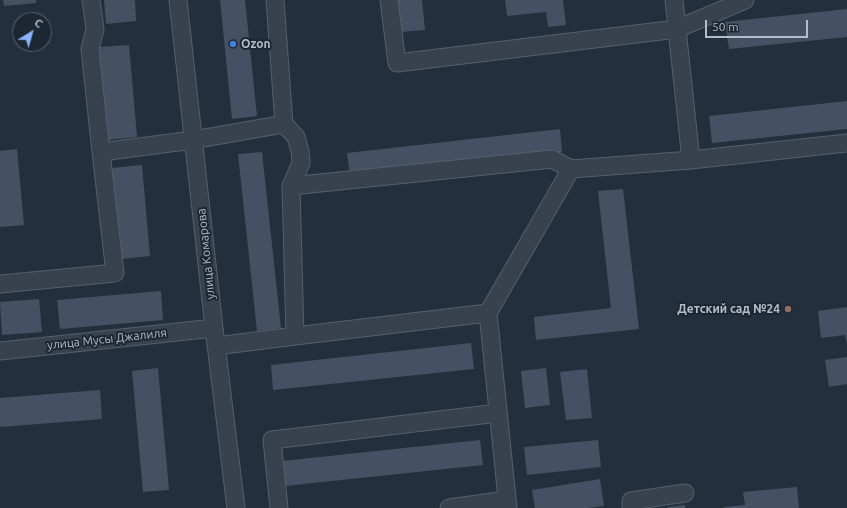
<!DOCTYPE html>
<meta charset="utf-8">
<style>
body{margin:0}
#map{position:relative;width:847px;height:508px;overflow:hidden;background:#242f3e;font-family:Ubuntu,sans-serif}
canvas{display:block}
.north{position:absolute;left:12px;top:12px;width:40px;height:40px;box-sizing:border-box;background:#1d2633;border:1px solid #59626f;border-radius:50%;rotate:37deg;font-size:11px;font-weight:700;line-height:16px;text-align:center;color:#b4bcc9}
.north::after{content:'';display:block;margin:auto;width:14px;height:18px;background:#8ab4f8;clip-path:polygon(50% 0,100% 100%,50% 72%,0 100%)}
.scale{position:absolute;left:705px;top:20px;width:103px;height:18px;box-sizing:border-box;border:2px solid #b4bcc9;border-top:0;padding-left:5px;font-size:12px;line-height:14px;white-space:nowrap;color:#b4bcc9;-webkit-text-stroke:3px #1d2633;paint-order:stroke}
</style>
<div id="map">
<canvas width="847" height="508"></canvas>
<div class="north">С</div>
<div class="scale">50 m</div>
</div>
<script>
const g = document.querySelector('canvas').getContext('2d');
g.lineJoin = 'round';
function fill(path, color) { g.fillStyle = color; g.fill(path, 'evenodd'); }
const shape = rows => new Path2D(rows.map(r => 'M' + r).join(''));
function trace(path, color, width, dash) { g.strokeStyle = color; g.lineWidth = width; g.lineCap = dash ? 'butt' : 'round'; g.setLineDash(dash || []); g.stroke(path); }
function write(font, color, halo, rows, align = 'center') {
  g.font = font + ' Ubuntu,sans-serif'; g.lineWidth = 4; g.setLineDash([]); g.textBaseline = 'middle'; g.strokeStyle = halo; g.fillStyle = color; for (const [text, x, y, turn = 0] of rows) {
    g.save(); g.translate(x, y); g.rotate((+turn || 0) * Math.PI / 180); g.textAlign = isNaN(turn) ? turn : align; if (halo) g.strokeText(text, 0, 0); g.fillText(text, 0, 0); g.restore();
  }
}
fill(shape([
 [3,0,36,0,36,3,4,6],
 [104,0,135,0,136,21,106,24],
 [220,0,245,0,257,116,232,119],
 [397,0,422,0,425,30,401,32],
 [505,0,563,0,566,25,548,27,546,12,507,16],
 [847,9,847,37,729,49,725,22],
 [129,45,137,137,107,140,99,47],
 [847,101,847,129,712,143,709,116],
 [560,129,562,152,350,176,347,153],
 [17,149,24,225,0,227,0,151],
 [262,152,281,328,257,331,238,154],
 [142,165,150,256,121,259,112,168],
 [623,189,639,329,536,340,534,317,611,308,598,191],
 [161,291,163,320,60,329,57,300],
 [39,299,42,332,2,335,0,302],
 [847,307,847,344,845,335,821,338,818,311],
 [471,343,474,369,273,390,271,365],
 [847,357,847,384,829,387,825,360],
 [158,368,169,490,143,492,132,371],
 [546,368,550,405,525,408,521,371],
 [587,369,592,418,566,420,560,372],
 [100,390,102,419,0,427,0,398],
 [480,440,483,465,285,486,282,461],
 [598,440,601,467,527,475,524,447],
 [600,479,604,506,588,508,535,508,532,490],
 [797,487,799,508,724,508,724,507,745,505,743,492],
 [685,505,685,508,667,508,667,507]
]), '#455162');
const minor = shape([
 [91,0,95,29,90,49,101,152],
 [178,0,214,328,236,508],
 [389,0,397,63,677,29,674,0],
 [745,0,677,29,691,160,847,143],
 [284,124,296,137,300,151,301,163,291,186],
 [0,284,115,273,101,152,193,140,284,124,275,0],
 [295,336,488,313],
 [216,346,295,336,291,186,552,159,571,169],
 [0,351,214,328],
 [279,508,272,440,498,413],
 [449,508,507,500],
 [508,508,488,313,571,169,691,160],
 [631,508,631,501,685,493]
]);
trace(minor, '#565f6c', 19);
trace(minor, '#38414e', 17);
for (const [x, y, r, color] of [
 [233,44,4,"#3f7fe0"],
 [788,309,4,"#8d6e63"]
]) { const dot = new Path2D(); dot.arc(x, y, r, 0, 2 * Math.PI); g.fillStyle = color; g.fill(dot); trace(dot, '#1d2633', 1.5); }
write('bold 12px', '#b4bcc9', '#1d2633', [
 ["Ozon",241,44],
 ["Детский сад №24",780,309,"right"]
], 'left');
write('12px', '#b4bcc9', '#1d2633', [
 ["улица Комарова",206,254,-96],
 ["улица Мусы Джалиля",107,339,-6]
]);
</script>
